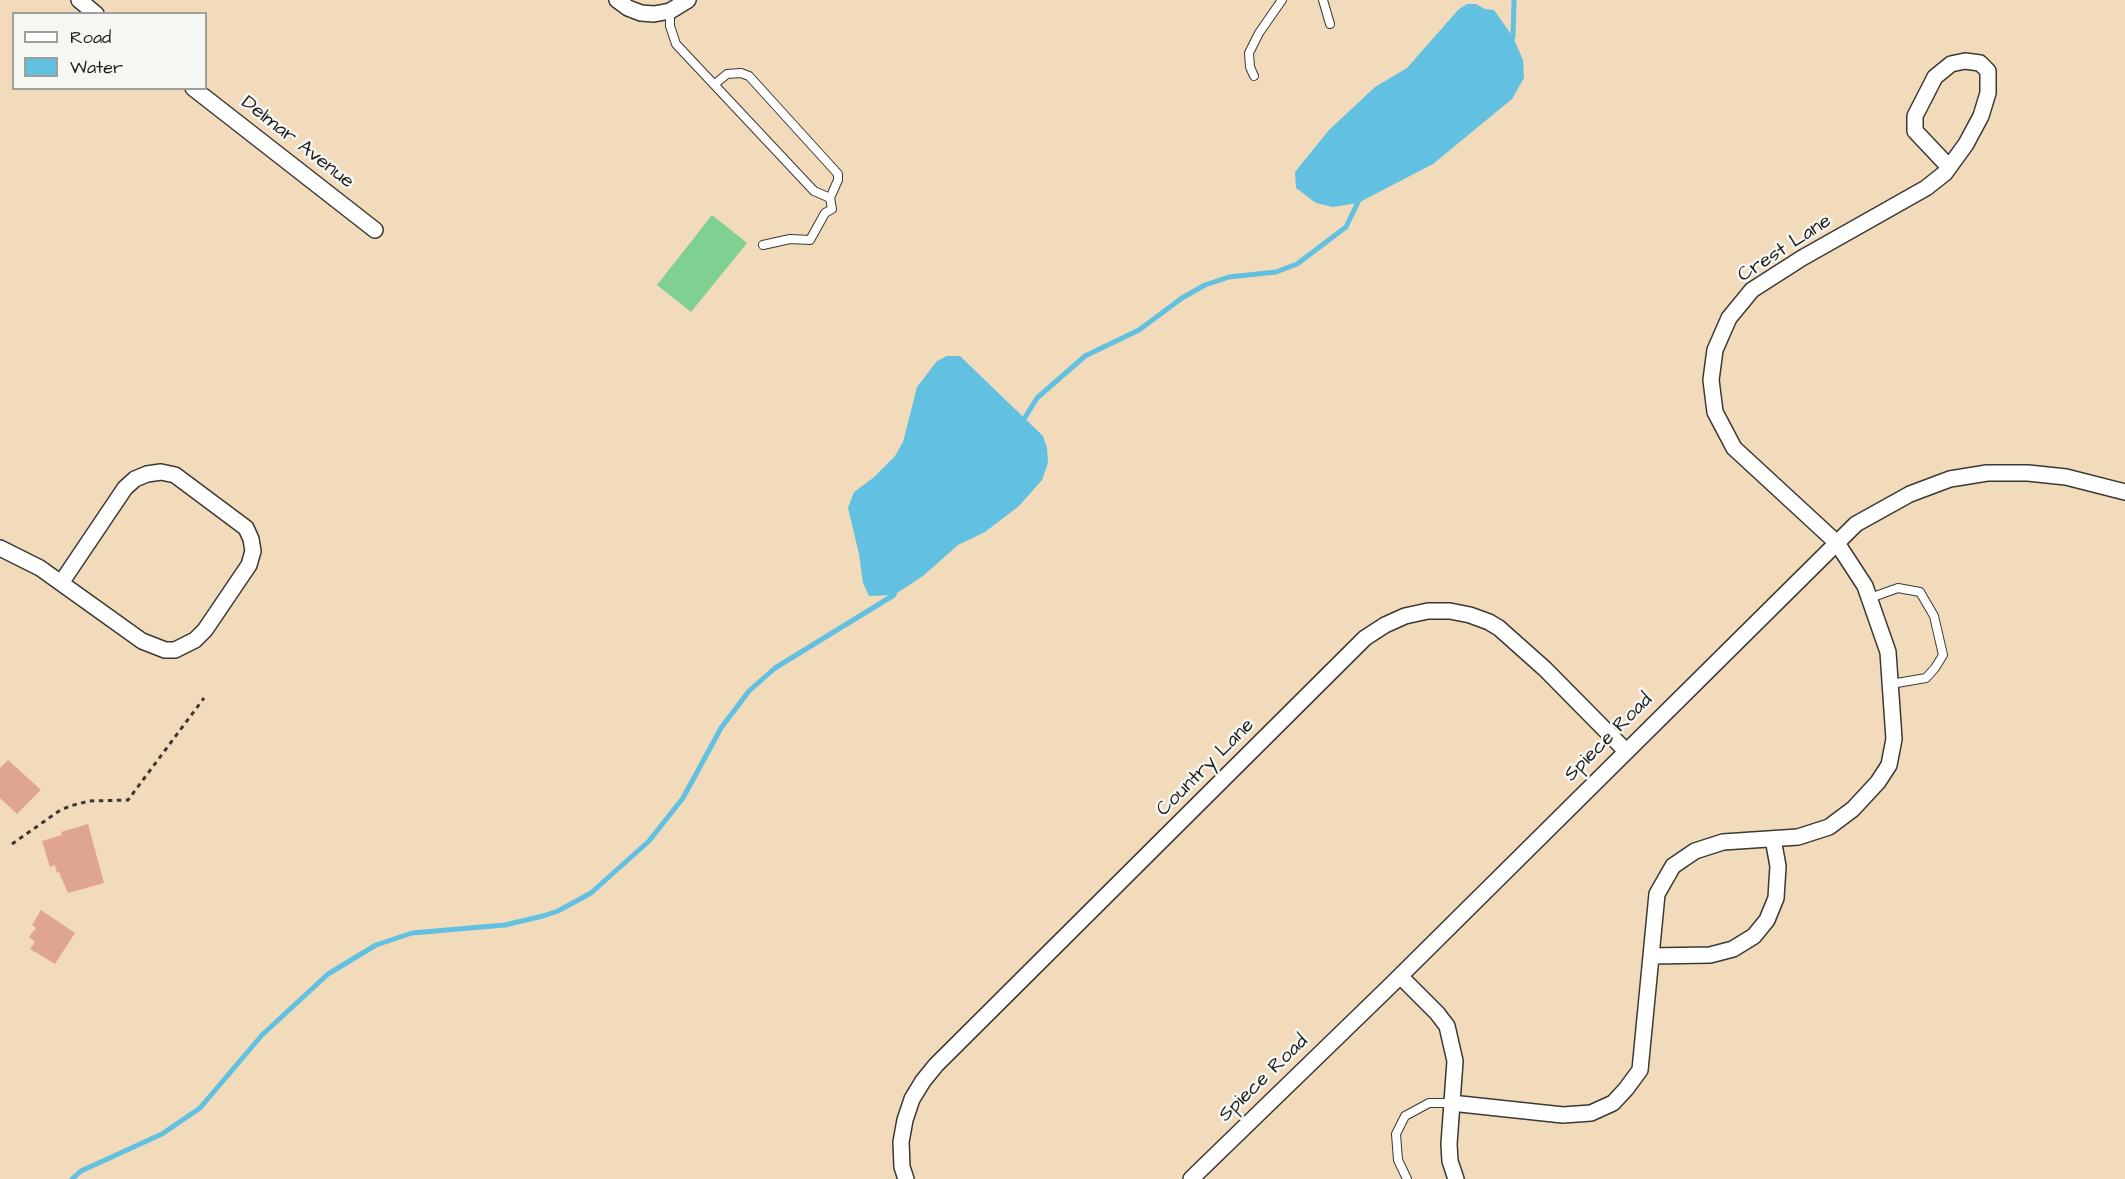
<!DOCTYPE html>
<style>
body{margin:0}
#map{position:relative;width:2125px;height:1179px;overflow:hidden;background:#f1dbbb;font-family:"Architects Daughter",sans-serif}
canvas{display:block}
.legend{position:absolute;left:12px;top:12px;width:195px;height:78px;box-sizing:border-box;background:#f6f6f2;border:2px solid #9f9f9c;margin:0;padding:8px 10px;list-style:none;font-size:18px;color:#1c1c1c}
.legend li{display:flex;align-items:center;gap:12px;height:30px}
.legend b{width:30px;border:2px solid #9f9f9c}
</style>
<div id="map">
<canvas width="2125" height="1179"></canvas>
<ul class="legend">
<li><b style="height:8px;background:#fff"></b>Road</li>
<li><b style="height:16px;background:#62c1e0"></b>Water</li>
</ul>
</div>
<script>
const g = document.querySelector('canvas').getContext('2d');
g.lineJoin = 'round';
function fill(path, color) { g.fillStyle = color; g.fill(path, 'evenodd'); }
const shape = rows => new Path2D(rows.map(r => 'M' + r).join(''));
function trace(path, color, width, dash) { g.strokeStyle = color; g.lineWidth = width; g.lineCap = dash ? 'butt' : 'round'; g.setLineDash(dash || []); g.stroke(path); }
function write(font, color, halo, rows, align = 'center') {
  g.font = font + ' "Architects Daughter",sans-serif'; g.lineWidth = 5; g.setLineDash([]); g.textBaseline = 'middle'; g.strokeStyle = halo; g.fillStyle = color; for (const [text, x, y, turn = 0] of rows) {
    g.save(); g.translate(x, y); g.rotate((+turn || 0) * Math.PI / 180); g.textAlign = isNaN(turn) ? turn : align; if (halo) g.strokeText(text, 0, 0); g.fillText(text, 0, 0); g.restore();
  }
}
fill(shape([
 [712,215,747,243,691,312,657,285]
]), '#7ed193');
fill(shape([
 [1467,4,1476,4,1485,9,1494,10,1513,37,1523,60,1524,78,1512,99,1433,164,1358,203,1333,207,1316,203,1296,188,1295,172,1329,130,1375,87,1407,68,1458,10],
 [947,356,960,356,1043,436,1047,448,1048,463,1042,480,1019,506,985,532,958,545,923,576,894,595,869,596,863,583,859,554,848,508,854,492,873,478,895,456,903,442,917,387,937,361]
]), '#62c1e0');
trace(shape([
 [1510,41,1513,37,1514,0],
 [1021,424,1037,398,1085,356,1139,330,1182,298,1205,285,1229,277,1276,272,1297,264,1346,227,1360,198],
 [72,1179,81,1171,162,1134,200,1108,262,1035,328,974,376,945,412,933,505,925,543,916,558,911,591,893,649,841,683,798,721,728,749,691,775,668,894,595,894,589]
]), '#62c1e0', 5);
fill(shape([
 [8,760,41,790,17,814,0,798,0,768],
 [88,824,104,883,68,893,59,872,57,873,55,865,50,867,42,841,62,835,61,832],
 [41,910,75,933,55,964,30,949,35,942,29,937,36,928,32,925]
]), '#dfa58f');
const service = shape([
 [1323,0,1330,24],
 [670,11,670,26,676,44,814,191,830,198,838,180,838,174,749,76,741,73,727,74,715,84],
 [1254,76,1250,67,1249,53,1259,33,1282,0],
 [763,245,790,239,810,240,825,213,832,209,830,198],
 [1870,598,1898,588,1920,592,1934,616,1943,655,1935,668,1926,678,1891,684],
 [1407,1179,1398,1160,1396,1134,1405,1116,1429,1103,1451,1103]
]);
const minor = shape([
 [79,0,96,14],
 [617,0,628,8,641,13,654,14,670,11,688,0],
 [193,88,375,230],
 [0,548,40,568,142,641,165,650,175,650,195,640,205,630,249,565,253,551,251,539,246,528,175,475,161,472,147,474,135,479,125,488,61,583],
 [1651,956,1710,955,1733,949,1754,936,1767,920,1776,898,1778,866,1773,839],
 [1400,976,1437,1013,1447,1026,1455,1061,1449,1144,1450,1161,1456,1179],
 [1451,1103,1563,1115,1591,1113,1613,1103,1626,1089,1640,1070,1657,894,1673,866,1695,851,1723,842,1798,837,1829,827,1853,809,1878,782,1889,765,1894,739,1888,652,1865,586,1837,543,1734,448,1715,412,1711,380,1715,350,1729,318,1752,290,1802,258,1926,188,1945,173,1966,144,1981,116,1988,93,1988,71,1980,63,1965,61,1951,64,1935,77,1915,116,1915,131,1949,167],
 [906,1179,902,1167,901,1142,905,1120,912,1099,923,1081,936,1065,1365,638,1385,625,1405,616,1428,611,1450,611,1470,615,1489,622,1499,628,1545,669,1626,751],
 [1191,1179,1390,986,1856,524,1910,494,1950,479,1987,473,2028,473,2066,477,2125,492]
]);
trace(service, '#3c3934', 10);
trace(minor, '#3c3934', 18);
trace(shape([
 [12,844,59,811,70,806,89,801,128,800,204,698]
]), '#3c3934', 3, [4.5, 4.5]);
trace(service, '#fff', 8);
trace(minor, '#fff', 15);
write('20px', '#1c1c1c', '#f6f6f2', [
 ["Delmar Avenue",297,143,38],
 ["Crest Lane",1785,249,-33],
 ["Spiece Road",1609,738,-45],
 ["Country Lane",1206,768,-45],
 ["Spiece Road",1264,1079,-44]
]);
</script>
